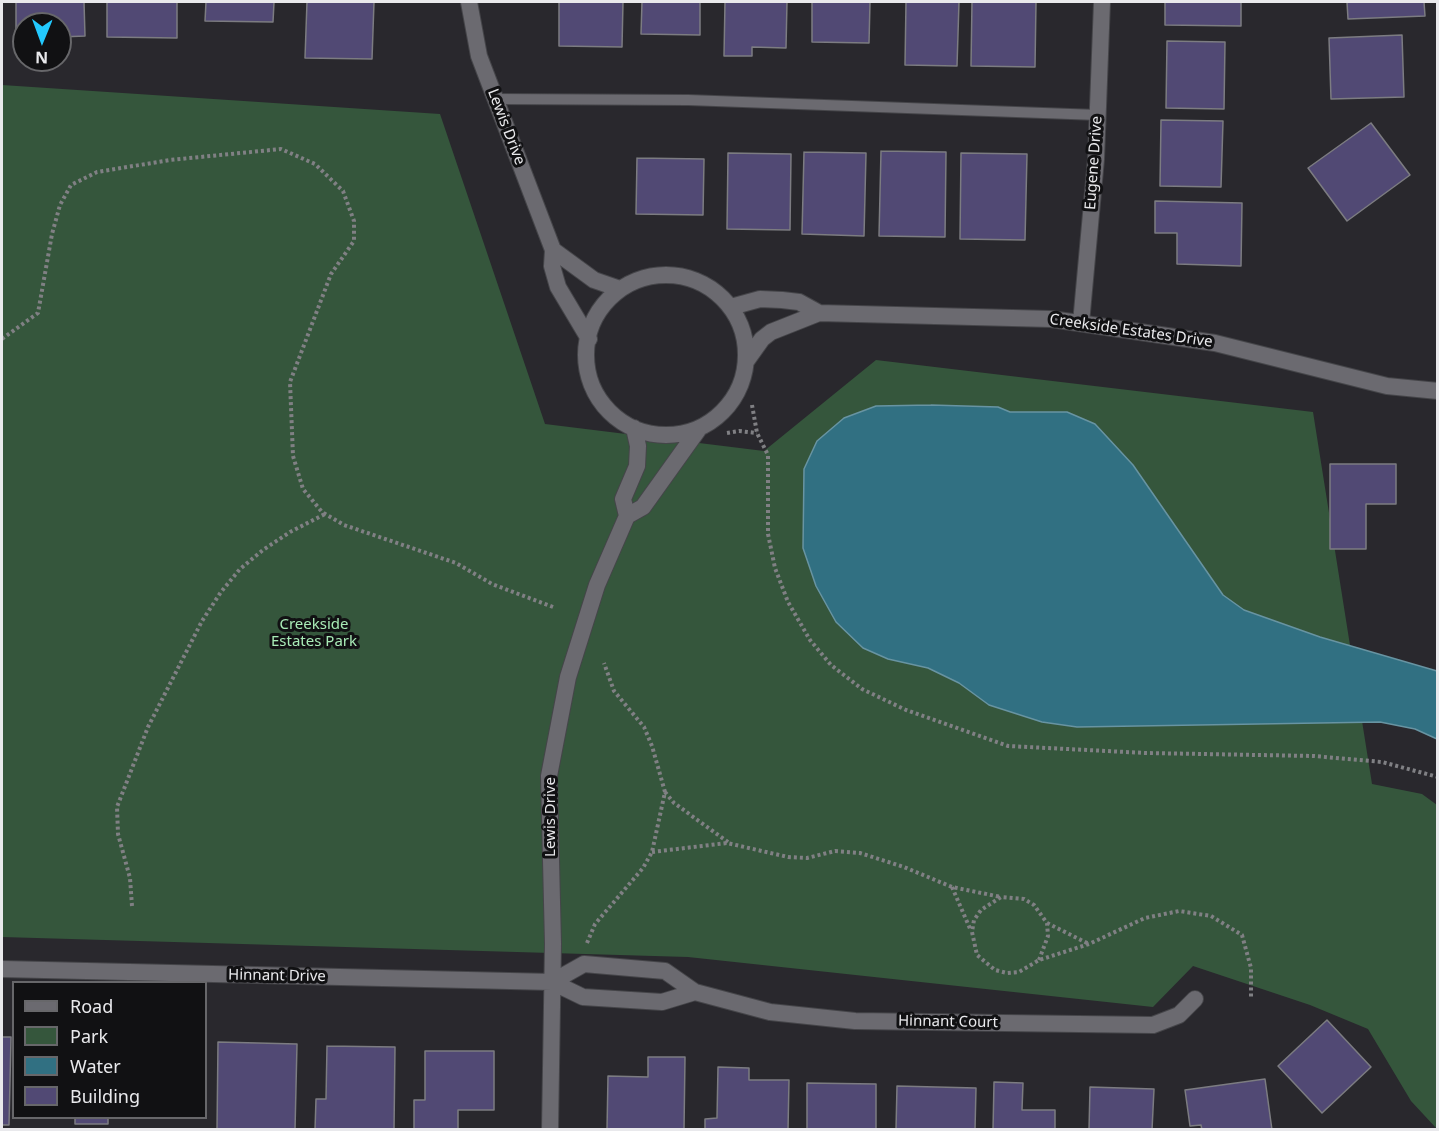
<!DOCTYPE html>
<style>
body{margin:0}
#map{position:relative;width:1439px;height:1131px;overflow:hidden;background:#29282d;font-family:"Noto Sans",sans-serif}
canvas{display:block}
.frame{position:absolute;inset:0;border:3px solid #e9e9ec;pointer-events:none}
.legend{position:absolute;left:12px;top:981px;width:195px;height:138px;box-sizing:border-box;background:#111113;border:2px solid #67676a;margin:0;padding:8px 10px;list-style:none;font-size:18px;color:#e9e9ec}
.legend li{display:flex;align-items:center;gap:12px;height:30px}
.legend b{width:30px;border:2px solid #67676a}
.north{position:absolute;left:12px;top:12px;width:60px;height:60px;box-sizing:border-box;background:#111113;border:2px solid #67676a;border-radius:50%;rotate:181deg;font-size:16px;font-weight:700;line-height:24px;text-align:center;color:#e9e9ec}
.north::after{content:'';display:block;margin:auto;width:21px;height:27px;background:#23c9fe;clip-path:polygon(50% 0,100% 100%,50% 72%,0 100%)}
</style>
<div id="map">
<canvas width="1439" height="1131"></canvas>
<div class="frame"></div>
<ul class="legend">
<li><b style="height:8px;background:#6b6a70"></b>Road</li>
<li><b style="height:16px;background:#35563c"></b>Park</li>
<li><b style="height:16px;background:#317082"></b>Water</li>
<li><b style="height:16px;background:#514974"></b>Building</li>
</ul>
<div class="north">N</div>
</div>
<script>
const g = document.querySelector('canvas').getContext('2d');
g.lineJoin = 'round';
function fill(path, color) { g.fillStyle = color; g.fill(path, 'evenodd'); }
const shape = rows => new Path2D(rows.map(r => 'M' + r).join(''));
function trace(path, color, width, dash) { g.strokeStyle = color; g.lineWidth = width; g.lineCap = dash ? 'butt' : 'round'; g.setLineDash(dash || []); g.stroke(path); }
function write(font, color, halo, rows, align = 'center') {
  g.font = font + ' "Noto Sans",sans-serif'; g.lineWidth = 6; g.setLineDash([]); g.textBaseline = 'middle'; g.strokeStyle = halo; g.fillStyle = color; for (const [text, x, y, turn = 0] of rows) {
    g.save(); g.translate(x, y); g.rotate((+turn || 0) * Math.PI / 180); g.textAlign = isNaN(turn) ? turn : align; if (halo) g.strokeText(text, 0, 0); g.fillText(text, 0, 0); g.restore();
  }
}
fill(shape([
 [2,85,440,114,545,424,764,451,876,360,1313,412,1372,784,1422,794,1437,805,1437,1129,1411,1101,1368,1029,1310,1005,1193,966,1153,1007,688,957,2,937]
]), '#35563c');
const water = shape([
 [931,405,998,407,1010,412,1067,412,1095,424,1133,465,1223,595,1244,610,1320,637,1437,671,1437,739,1415,729,1380,722,1077,727,1042,722,989,705,959,683,928,668,888,659,863,648,836,622,816,586,803,548,804,469,817,441,844,418,876,406,931,405]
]);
fill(water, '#317082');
trace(water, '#6894a2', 1.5);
const building = shape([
 [16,2,84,2,85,36,60,37,60,24,24,24,24,37,16,37,16,2],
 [107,2,177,2,177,38,107,37,107,2],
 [206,2,274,2,273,22,205,21,206,2],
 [307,2,374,2,372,59,305,58,307,2],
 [559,2,623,2,622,47,559,46,559,2],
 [642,2,700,2,700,35,641,34,642,2],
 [725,2,787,2,786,48,752,47,752,56,724,56,725,2],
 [812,2,870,2,869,43,812,42,812,2],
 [906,2,959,2,957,66,905,65,906,2],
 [972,2,1036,2,1035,67,971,66,972,2],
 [1165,2,1241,2,1241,26,1165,25,1165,2],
 [1347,2,1424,2,1425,16,1348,19,1347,2],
 [1402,35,1404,97,1331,99,1329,38,1402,35],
 [1167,41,1225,42,1224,109,1166,108,1167,41],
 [1161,120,1223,121,1221,187,1160,186,1161,120],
 [1371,123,1410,175,1347,221,1308,168,1371,123],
 [881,151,946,152,945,237,879,236,881,151],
 [804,152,866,153,864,236,802,234,804,152],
 [728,153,791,154,790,230,727,229,728,153],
 [961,153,1027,154,1025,240,960,239,961,153],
 [637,158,704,159,703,215,636,214,637,158],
 [1155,201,1242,203,1241,266,1177,264,1177,233,1155,233,1155,201],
 [1330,464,1396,464,1396,504,1366,504,1366,549,1330,549,1330,464],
 [1327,1020,1371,1067,1322,1113,1278,1066,1327,1020],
 [2,1037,11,1037,9,1125,2,1125,2,1037],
 [218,1042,297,1044,295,1130,217,1130,218,1042],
 [327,1046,395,1047,394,1130,315,1130,316,1099,326,1099,327,1046],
 [425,1051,494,1051,494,1110,458,1110,458,1130,414,1130,414,1100,425,1100,425,1051],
 [648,1057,685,1057,684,1130,607,1130,608,1076,648,1077,648,1057],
 [718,1067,749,1068,749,1080,789,1080,788,1130,705,1130,705,1119,717,1118,718,1067],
 [1265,1079,1272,1130,1202,1130,1201,1125,1190,1126,1185,1090,1265,1079],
 [994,1082,1023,1083,1022,1110,1055,1110,1055,1130,993,1130,994,1082],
 [807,1083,876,1084,876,1130,807,1130,807,1083],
 [897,1086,976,1088,975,1130,896,1130,897,1086],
 [1090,1087,1154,1089,1152,1130,1089,1130,1090,1087],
 [75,1118,108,1118,108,1124,75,1124,75,1118]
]);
fill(building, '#514974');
trace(building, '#7c7c81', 1.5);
const service = shape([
 [496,99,688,100,1098,115]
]);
const minor = shape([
 [469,2,479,56,553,250,552,266,558,287,589,339],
 [553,250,594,280,620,289],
 '586 355a80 80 0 1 1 160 0a80 80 0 1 1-160 0Z',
 [731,307,760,299,782,300,799,302,819,313],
 [1081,323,1096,159,1102,2],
 [747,360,762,339,771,332,819,313,1051,319,1215,343,1387,386,1438,391],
 [627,516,623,499,637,466,638,446,634,428],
 [2,969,552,982,583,997,662,1002,695,992],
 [552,982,584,964,665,971,695,992,770,1012,855,1021,1153,1025,1179,1015,1195,999],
 [550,1130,553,944,549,776,568,677,597,585,627,516,643,507,698,430]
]);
trace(service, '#454549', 12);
trace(minor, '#454549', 18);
trace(shape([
 [2,339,38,313,52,234,60,205,71,185,97,172,170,160,281,149,315,164,343,191,354,221,354,241,331,274,290,382,293,456,303,489,322,512,344,525,456,563,492,584,553,607],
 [752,405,757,433,768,455,768,534,775,568,788,602,810,640,831,665,862,689,906,710,1008,746,1146,753,1314,756,1382,762,1438,777],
 [727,433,739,431,757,433],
 [665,792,674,803,728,842],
 [652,852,727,843,788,857,807,858,835,851,860,853,904,867,952,887,1001,897],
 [952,887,971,931],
 [132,906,130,878,118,834,117,807,148,727,202,621,221,592,240,569,263,550,290,532,325,514],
 [1047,923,1089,944],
 [587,943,595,924,643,868,652,852,665,792,652,746,644,727,614,691,604,663],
 [1039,960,1048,936,1047,923,1034,905,1024,899,1001,897,981,910,974,920,972,932,977,955,995,970,1007,973,1019,972,1039,960,1089,944,1145,918,1179,911,1211,916,1242,935,1251,968,1251,998]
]), '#808084', 4, [3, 3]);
trace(service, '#6b6a70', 10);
trace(minor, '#6b6a70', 16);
write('15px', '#e9e9ec', '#111113', [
 ["Lewis Drive",506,127,69],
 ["Eugene Drive",1094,163,-86],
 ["Creekside Estates Drive",1131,331,8],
 ["Lewis Drive",551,817,-90],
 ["Hinnant Drive",277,976,1],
 ["Hinnant Court",948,1022,1]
]);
write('15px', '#a8ebb6', '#111113', [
 ["Creekside",314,625],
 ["Estates Park",314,642]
]);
</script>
